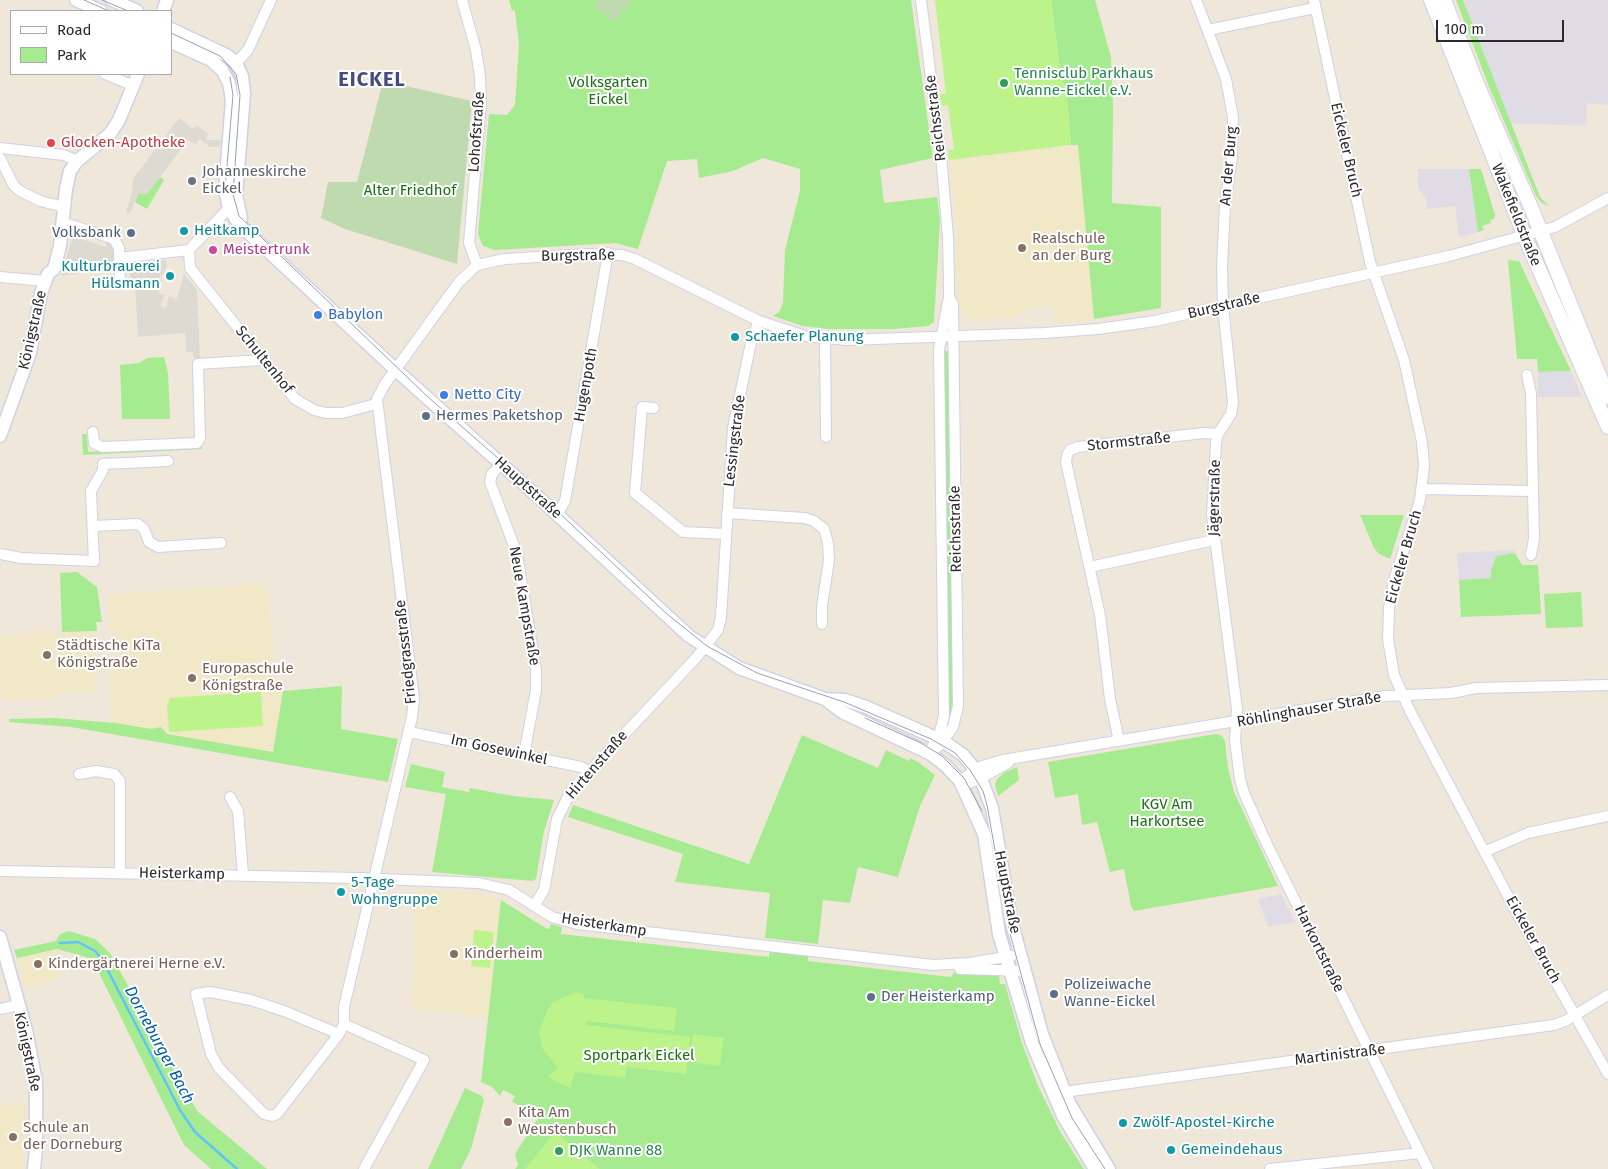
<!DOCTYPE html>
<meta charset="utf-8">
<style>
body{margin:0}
#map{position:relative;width:1608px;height:1169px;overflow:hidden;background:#eee7da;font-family:"Fira Sans",sans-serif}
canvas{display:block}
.legend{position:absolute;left:10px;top:10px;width:162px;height:65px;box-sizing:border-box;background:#fff;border:1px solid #aaa;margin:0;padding:6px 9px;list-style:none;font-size:15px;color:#2a2a2a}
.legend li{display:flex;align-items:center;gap:10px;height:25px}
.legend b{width:25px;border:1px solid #aaa}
.scale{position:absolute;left:1436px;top:20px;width:128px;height:22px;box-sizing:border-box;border:2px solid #2a2a2a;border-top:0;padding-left:6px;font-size:15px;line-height:18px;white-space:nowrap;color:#2a2a2a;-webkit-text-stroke:4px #fff;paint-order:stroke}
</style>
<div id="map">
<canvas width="1608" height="1169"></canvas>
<ul class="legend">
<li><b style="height:6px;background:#fff"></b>Road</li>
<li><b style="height:14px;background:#a6eb90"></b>Park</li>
</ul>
<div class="scale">100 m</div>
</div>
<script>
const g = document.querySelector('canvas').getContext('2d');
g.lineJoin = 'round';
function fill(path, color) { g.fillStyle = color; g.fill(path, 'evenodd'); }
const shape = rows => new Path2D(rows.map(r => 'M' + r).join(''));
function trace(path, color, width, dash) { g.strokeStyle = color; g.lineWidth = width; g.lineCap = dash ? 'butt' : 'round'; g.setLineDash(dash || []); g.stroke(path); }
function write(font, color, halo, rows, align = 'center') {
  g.font = font + ' "Fira Sans",sans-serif'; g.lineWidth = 4; g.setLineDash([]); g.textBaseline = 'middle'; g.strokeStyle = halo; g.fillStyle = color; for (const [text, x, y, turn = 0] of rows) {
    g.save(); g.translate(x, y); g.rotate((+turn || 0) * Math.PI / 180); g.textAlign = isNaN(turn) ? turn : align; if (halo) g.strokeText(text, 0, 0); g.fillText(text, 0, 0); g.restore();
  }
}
fill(shape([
 [1463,0,1608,0,1608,105,1587,103,1586,126,1511,123],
 [1418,169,1469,169,1478,232,1459,237,1455,206,1426,209,1427,200,1418,188],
 [1571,371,1582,397,1538,397,1538,372],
 [1514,550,1515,553,1496,556,1491,578,1459,580,1457,553],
 [1281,894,1295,922,1268,927,1258,899]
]), '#dfdce5');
fill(shape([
 [1078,145,1094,319,1054,323,1054,307,1027,309,1027,314,1015,315,1015,318,1006,319,1005,316,966,321,966,315,958,312,956,215,949,160,985,157,988,153],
 [267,583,277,691,283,691,273,752,167,734,161,728,151,729,111,723,108,664,111,660,119,658,117,633,110,633,108,595],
 [93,631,96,693,52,694,52,699,3,700,0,676,0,634],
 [414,889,477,893,501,900,488,1018,412,1009],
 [57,949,60,978,25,988,17,958],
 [26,1104,26,1127,22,1169,0,1169,0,1106]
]), '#f1e8c8');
fill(shape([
 [509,0,911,0,933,158,880,170,884,203,937,197,940,221,934,322,928,326,893,329,827,329,803,326,773,316,779,312,783,303,785,250,800,191,800,169,763,158,733,171,699,178,697,159,667,161,638,249,615,243,495,250,483,246,478,234,489,114,507,115,515,105,519,45,515,10,512,11],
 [1051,0,1095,0,1111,57,1113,107,1112,203,1161,207,1161,308,1094,319,1078,145,1071,145,1066,88,1061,78],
 [1456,0,1463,0,1540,197,1549,206,1542,203,1536,196,1488,84],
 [1469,169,1481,169,1495,215,1494,219,1490,220,1491,223,1482,226,1484,230,1478,232],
 [160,177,164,180,147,209,135,202,139,193,147,194],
 [1508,260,1519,261,1571,371,1538,372,1537,359,1517,359],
 [942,351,949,351,954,706,949,726,947,721],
 [164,357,168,373,170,419,122,419,120,365,139,363,147,358],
 [82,434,87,434,88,452,190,446,202,447,202,449,83,455],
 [1360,515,1404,515,1390,559,1379,554,1374,548],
 [1515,553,1522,565,1538,565,1541,614,1461,617,1459,580,1491,578,1491,571,1496,556],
 [77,572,97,587,102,622,96,622,97,631,62,632,60,573],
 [1581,592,1583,627,1546,628,1544,594],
 [342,686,341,729,398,739,388,782,71,727,9,722,9,719,55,718,115,723,151,729,161,727,167,734,273,752,283,691],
 [1216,734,1222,736,1225,741,1228,768,1234,792,1278,886,1134,911,1131,906,1124,869,1110,872,1097,822,1082,825,1078,794,1055,798,1048,762],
 [802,735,878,768,886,750,909,761,910,758,918,762,935,775,920,806,898,877,858,867,850,903,823,900,818,944,765,938,770,893,675,882,683,854,568,817,573,805,749,864],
 [411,764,445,772,442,787,469,792,470,788,512,796,554,800,544,831,536,879,532,881,432,872,446,794,405,787],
 [1017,767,1019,780,998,796,995,785,997,779,1005,772],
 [501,900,547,929,550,928,551,924,562,927,561,934,769,957,770,950,808,954,808,961,951,977,955,971,999,974,1000,984,1005,984,1022,1043,1038,1086,1061,1133,1084,1169,515,1169,518,1165,515,1154,540,1115,512,1102,515,1096,503,1090,500,1096,492,1087,481,1082],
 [69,931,95,939,110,953,197,1111,267,1169,211,1169,184,1145,97,969,86,957,57,949,17,958,14,950,56,941,60,934],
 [465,1088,482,1096,484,1100,471,1149,461,1169,428,1169]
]), '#a6eb90');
fill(shape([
 [599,0,632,0,613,22,594,6],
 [383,81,472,101,457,264,345,229,321,218,328,182,357,182]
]), '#c0daaf');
fill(shape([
 [935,0,1051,0,1061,78,1066,88,1071,145,949,160,948,151,954,149,948,105,942,106,939,95,946,93],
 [261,692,263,726,169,732,167,706,170,698],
 [474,930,494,932,490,968,471,966],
 [576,992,583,994,584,998,677,1008,674,1031,587,1021,586,1025,690,1037,686,1074,627,1067,625,1078,575,1072,570,1088,554,1080,548,1076,558,1068,542,1048,539,1032,547,1011,553,1002],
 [693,1034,724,1038,720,1066,689,1062],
 [555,1132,600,1169,525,1169]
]), '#bcf38b');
fill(shape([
 [179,118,193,129,197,125,208,134,206,138,208,140,221,140,220,146,210,147,200,139,195,144,188,140,147,194,139,193,130,213,126,212,132,193,133,179],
 [73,236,105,247,108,240,114,245,117,267,61,276],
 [166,260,167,266,163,275,160,275,159,279,162,280,158,293,165,295,160,306,166,308,169,296,177,299,184,274,197,290,200,358,193,358,193,352,186,352,185,333,138,337,135,283,129,283,132,261,136,261,137,263]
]), '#dddad2');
trace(shape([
 [60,943,78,942,95,951,102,959,180,1110,195,1132,237,1169]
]), '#61c3fc', 2.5);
const minor = shape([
 [462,0,476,50,480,77,481,103,469,243,477,265],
 [921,0,941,155,948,237,949,283,949,297,939,349,944,716,940,732,929,753],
 [1196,0,1226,79,1233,117,1232,157,1225,205,1222,266,1223,306,1233,402,1231,414,1218,434,1216,442,1212,514,1237,709,1235,740,1240,779,1244,793,1265,840,1428,1169],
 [1314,0,1370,262,1404,360,1422,442,1424,466,1420,500,1395,577,1389,607,1388,639,1394,675,1410,711,1518,915,1608,1074],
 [1208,30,1315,8],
 [236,63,248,50,271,0],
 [105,74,134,86],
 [0,148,64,155,77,161],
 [0,158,14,186,20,191,40,201,64,207],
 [62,222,114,239,119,248,120,283],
 [189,250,190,268,295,399,314,410,326,413,342,413,376,404],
 [189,250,229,208],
 [119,258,189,250],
 [0,277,45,281],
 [825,339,826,437],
 [1527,375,1531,393,1534,539,1531,555],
 [654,408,642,407,635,493,683,532,726,534],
 [93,432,94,443,102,447,197,443,200,438,198,364,263,360],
 [501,464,492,474,490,482,517,554,536,670,536,690,524,755],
 [1422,489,1532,491],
 [727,513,805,518,814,521,824,529,828,543,829,560,822,606,822,624],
 [557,515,565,501,608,253],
 [93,526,138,524,144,529,149,542,158,547,221,543],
 [0,554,21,558,94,561,91,491,103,470,103,464,168,461],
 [1090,567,1214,540],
 [409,732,581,767,588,771],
 [1119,741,1110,699,1100,615,1066,462,1067,455,1070,450,1078,447,1204,433,1218,434],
 [938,747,953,727,958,706,953,304,949,297],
 [79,774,96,771,114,774,120,781,120,873],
 [960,781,982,766,1003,760,1385,696,1451,693,1476,688,1608,685],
 [963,785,977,780,1008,763],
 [230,797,238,811,243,875],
 [1486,851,1528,833,1608,816],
 [0,871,358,878,479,883,509,890,552,917,577,924,933,965,970,963,1011,956],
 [534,906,544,890,557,819,571,791,696,658,718,630,721,617,733,428,752,338,759,321],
 [960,969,1024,971],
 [0,1009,18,1005],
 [344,1024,344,1007,412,717,414,699,377,399,385,384,459,282,477,265,505,259,587,254,622,255,635,259,759,321,805,336,846,340,1044,333,1098,329,1155,321,1449,256,1555,227,1608,198],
 [344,1024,424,1060,364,1169],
 [339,1034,277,1114,272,1116,264,1114,219,1068,211,1054,196,994,210,992,251,1000,284,1011,339,1034,344,1024],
 [1064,1092,1554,1025,1567,1020,1608,995],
 [1270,1169,1420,1153]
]);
const tertiary = shape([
 [76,0,101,11],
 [112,0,137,11],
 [163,11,167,0],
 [171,29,228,56,236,63,242,76,244,94,236,195,241,218],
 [171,42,211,60,222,70,229,83,232,100,225,190,229,208,239,224,396,370,537,496,689,636,739,668,825,699,842,712,929,753,945,765,960,781,984,834,999,934,1032,1043,1063,1116,1095,1169],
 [0,436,30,353,41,293,48,274,54,269,60,246,66,189,70,171,77,161,110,134,119,120,138,74],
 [825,699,845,700,866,707,943,741,963,755,979,774,992,808,1011,920,1042,1034,1069,1103,1109,1169],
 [0,937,26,1030,36,1082,36,1148,34,1169]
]);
const secondary = shape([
 [1431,0,1525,237,1608,427],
 [1444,0,1477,84,1530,205,1608,397]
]);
trace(minor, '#cfd1e5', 12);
trace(tertiary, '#cfd1e5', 15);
trace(secondary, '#cfd1e5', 16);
trace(minor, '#fff', 10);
trace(tertiary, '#fff', 12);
trace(secondary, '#fff', 14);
trace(shape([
 [84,0,109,11],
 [102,0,128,11],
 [171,33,220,56,236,74,240,95,233,194,239,216,428,397,539,494,667,614,707,646,757,673,844,702,931,739,955,753,970,770,983,791,987,805,1009,930,1040,1044,1072,1118,1105,1169],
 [225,189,233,95,230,77],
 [865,718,921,743,942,756,964,778,982,811]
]), '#9c9eb7', 1);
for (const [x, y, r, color] of [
 [1004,83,5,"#2e9e5b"],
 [51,143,5,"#e0444e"],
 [192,181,5,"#6b7280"],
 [184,231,5,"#0f9aa8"],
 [131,233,5,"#5c6f8a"],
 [1022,248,5,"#8d6e63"],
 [213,250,5,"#d1479c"],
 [170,276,5,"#0f9aa8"],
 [318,315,5,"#3f7fe0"],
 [735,337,5,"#0f9aa8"],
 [444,395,5,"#3f7fe0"],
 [426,416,5,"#5c6f8a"],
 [47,655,5,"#8d6e63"],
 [192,678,5,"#8d6e63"],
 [341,892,5,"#0f9aa8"],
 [454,954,5,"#8d6e63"],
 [38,964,5,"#8d6e63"],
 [1054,994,5,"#5c6f8a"],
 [871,997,5,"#5c6f8a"],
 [508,1122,5,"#8d6e63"],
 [1123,1123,5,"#0f9aa8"],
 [13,1137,5,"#8d6e63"],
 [1171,1150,5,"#0f9aa8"],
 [559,1151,5,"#2e9e5b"]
]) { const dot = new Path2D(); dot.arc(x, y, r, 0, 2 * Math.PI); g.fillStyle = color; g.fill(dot); trace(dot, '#fff', 2); }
write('15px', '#27864d', '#fff', [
 ["Tennisclub Parkhaus",1014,74],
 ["Wanne-Eickel e.V.",1014,91],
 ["DJK Wanne 88",569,1151]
], 'left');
write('15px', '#1c6f12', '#fff', [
 ["Volksgarten",608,83],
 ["Eickel",608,100],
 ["Alter Friedhof",410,191],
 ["KGV Am",1167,805],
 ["Harkortsee",1167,822],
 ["Sportpark Eickel",639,1056]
]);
write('15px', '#2a2a2a', '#fff', [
 ["Reichsstraße",936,118,-97],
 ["Lohofstraße",477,132,-86],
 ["Eickeler Bruch",1346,150,77],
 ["An der Burg",1229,166,-85],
 ["Wakefieldstraße",1516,215,68],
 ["Burgstraße",578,256,-1],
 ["Burgstraße",1224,306,-13],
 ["Königstraße",33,330,-77],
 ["Schultenhof",264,360,51],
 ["Hugenpoth",586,385,-80],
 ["Lessingstraße",735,441,-83],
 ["Stormstraße",1129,442,-6],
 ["Hauptstraße",528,488,42],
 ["Jägerstraße",1215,498,-89],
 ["Reichsstraße",956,529,-91],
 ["Eickeler Bruch",1404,557,-74],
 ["Neue Kampstraße",524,606,80],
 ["Friedgrasstraße",406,652,-96],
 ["Röhlinghauser Straße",1309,710,-10],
 ["Im Gosewinkel",499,750,12],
 ["Hirtenstraße",597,765,-49],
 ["Heisterkamp",182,874,1],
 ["Hauptstraße",1007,892,79],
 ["Heisterkamp",604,925,9],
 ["Eickeler Bruch",1533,940,61],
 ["Harkortstraße",1319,949,64],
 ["Königstraße",27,1052,78],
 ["Martinistraße",1340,1055,-7]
]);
write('15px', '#be3a42', '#fff', [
 ["Glocken-Apotheke",61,143]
], 'left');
write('15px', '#5b616d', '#fff', [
 ["Johanneskirche",202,172],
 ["Eickel",202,189]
], 'left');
write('15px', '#0d838f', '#fff', [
 ["Heitkamp",194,231],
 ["Kulturbrauerei",160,267,"right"],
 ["Hülsmann",160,284,"right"],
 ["Schaefer Planung",745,337],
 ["5-Tage",351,883],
 ["Wohngruppe",351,900],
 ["Zwölf-Apostel-Kirche",1133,1123],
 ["Gemeindehaus",1181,1150]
], 'left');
write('15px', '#4e5e75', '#fff', [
 ["Volksbank",121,233,"right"],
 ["Hermes Paketshop",436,416],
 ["Polizeiwache",1064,985],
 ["Wanne-Eickel",1064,1002],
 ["Der Heisterkamp",881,997]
], 'left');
write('15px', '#785e54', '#fff', [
 ["Realschule",1032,239],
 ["an der Burg",1032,256],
 ["Städtische KiTa",57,646],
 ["Königstraße",57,663],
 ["Europaschule",202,669],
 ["Königstraße",202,686],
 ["Kinderheim",464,954],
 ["Kindergärtnerei Herne e.V.",48,964],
 ["Kita Am",518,1113],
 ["Weustenbusch",518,1130],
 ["Schule an",23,1128],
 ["der Dorneburg",23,1145]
], 'left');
write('15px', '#b23c85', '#fff', [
 ["Meistertrunk",223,250]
], 'left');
write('15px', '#366cbe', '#fff', [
 ["Babylon",328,315],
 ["Netto City",454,395]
], 'left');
write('italic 16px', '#005da8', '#fff', [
 ["Dorneburger Bach",159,1045,62]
]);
g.letterSpacing = '1px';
write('bold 20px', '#454a80', '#fff', [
 ["EICKEL",372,80]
]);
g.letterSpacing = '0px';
</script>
